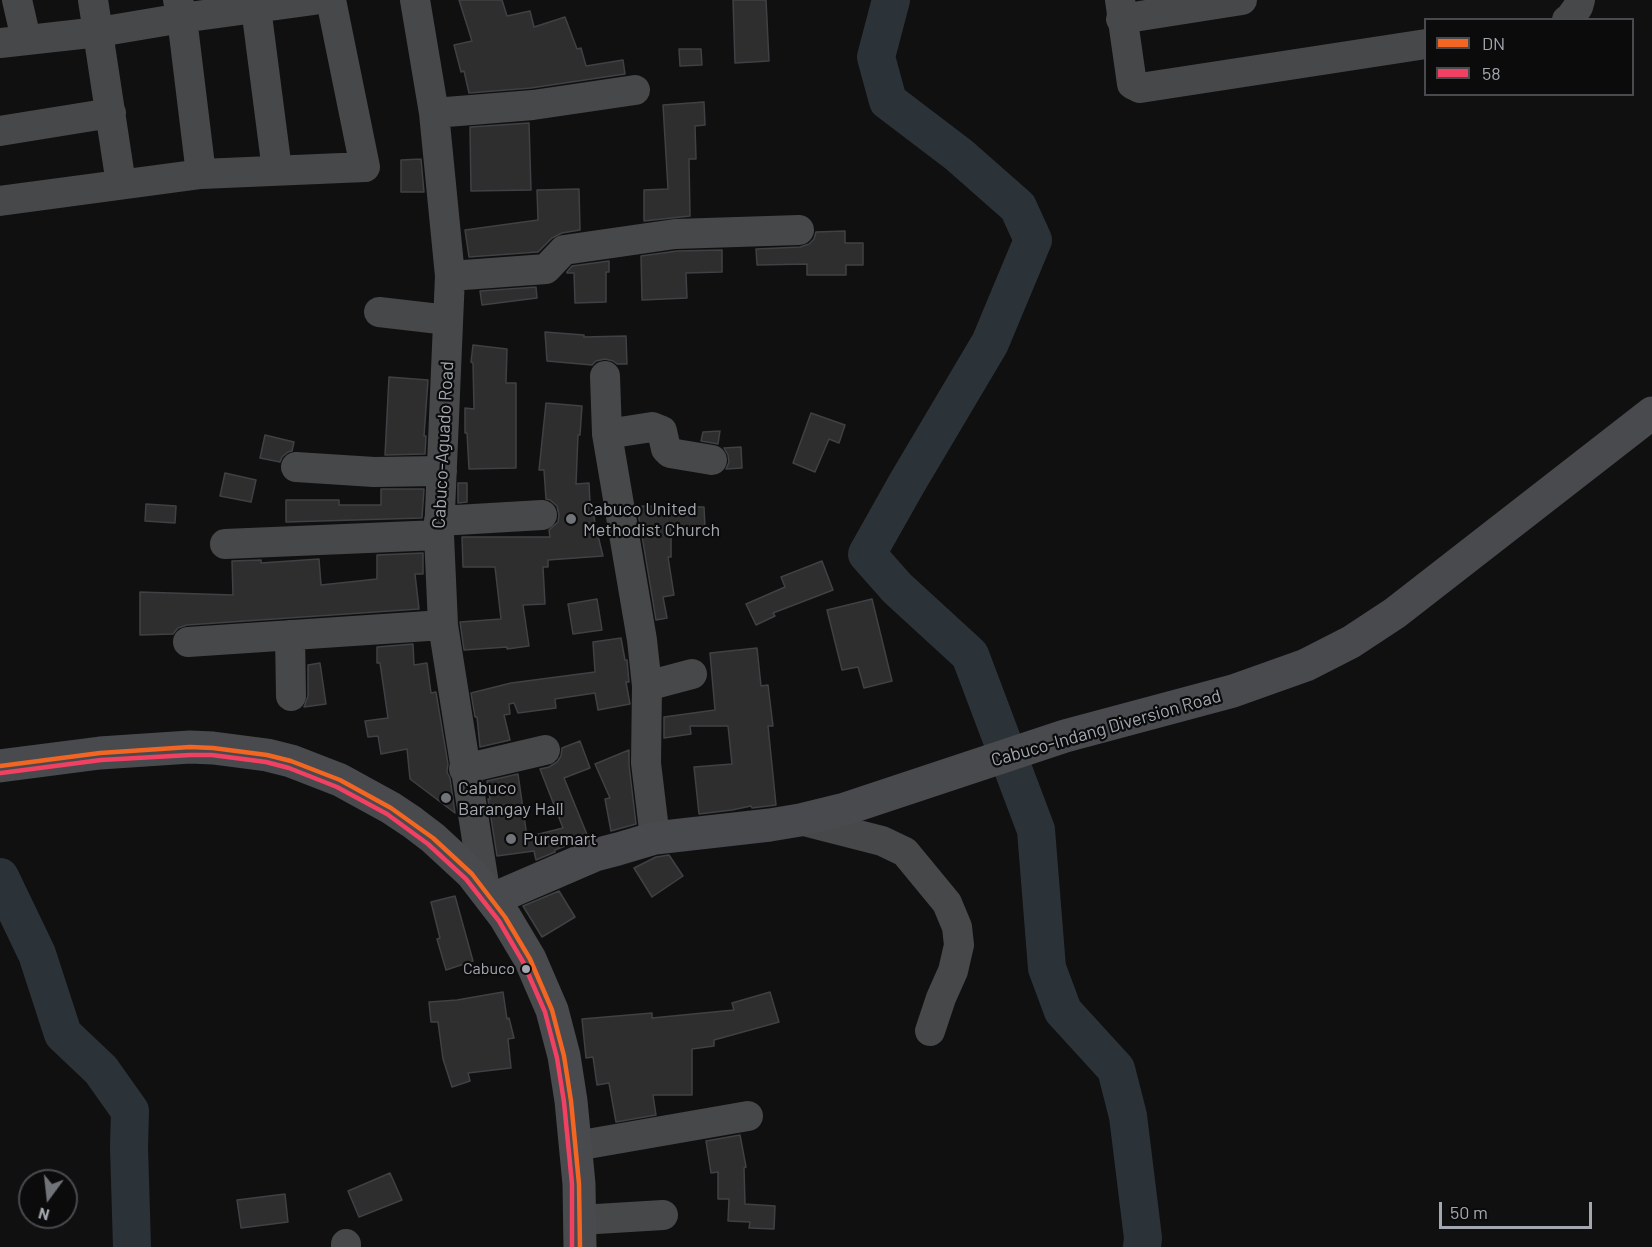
<!DOCTYPE html>
<style>
body{margin:0}
#map{position:relative;width:1652px;height:1247px;overflow:hidden;background:#101011;font-family:Barlow,sans-serif}
canvas{display:block}
.legend{position:absolute;left:1424px;top:18px;width:210px;height:78px;box-sizing:border-box;background:#0b0b0c;border:2px solid #484a4e;margin:0;padding:8px 10px;list-style:none;font-size:18px;color:#a3a8b0}
.legend li{display:flex;align-items:center;gap:12px;height:30px}
.legend b{width:30px;border:2px solid #484a4e}
.north{position:absolute;left:18px;top:1169px;width:60px;height:60px;box-sizing:border-box;background:#0b0b0c;border:2px solid #484a4e;border-radius:50%;rotate:195deg;font-size:16px;font-weight:700;line-height:24px;text-align:center;color:#a3a8b0}
.north::after{content:'';display:block;margin:auto;width:21px;height:27px;background:#707378;clip-path:polygon(50% 0,100% 100%,50% 72%,0 100%)}
.scale{position:absolute;left:1439px;top:1202px;width:153px;height:27px;box-sizing:border-box;border:3px solid #a3a8b0;border-top:0;padding-left:8px;font-size:18px;line-height:21px;white-space:nowrap;color:#a3a8b0;-webkit-text-stroke:4px #0b0b0c;paint-order:stroke}
</style>
<div id="map">
<canvas width="1652" height="1247"></canvas>
<ul class="legend">
<li><b style="height:8px;background:#f26522"></b>DN</li>
<li><b style="height:8px;background:#f24062"></b>58</li>
</ul>
<div class="north">N</div>
<div class="scale">50 m</div>
</div>
<script>
const g = document.querySelector('canvas').getContext('2d');
g.lineJoin = 'round';
const shape = rows => new Path2D(rows.map(r => 'M' + r).join(''));
function trace(path, color, width, dash) { g.strokeStyle = color; g.lineWidth = width; g.lineCap = dash ? 'butt' : 'round'; g.setLineDash(dash || []); g.stroke(path); }
function fill(path, color) { g.fillStyle = color; g.fill(path, 'evenodd'); }
function write(font, color, halo, rows, align = 'center') {
  g.font = font + ' Barlow,sans-serif'; g.lineWidth = 4.5; g.setLineDash([]); g.textBaseline = 'middle'; g.strokeStyle = halo; g.fillStyle = color; for (const [text, x, y, turn = 0] of rows) {
    g.save(); g.translate(x, y); g.rotate((+turn || 0) * Math.PI / 180); g.textAlign = isNaN(turn) ? turn : align; if (halo) g.strokeText(text, 0, 0); g.fillText(text, 0, 0); g.restore();
  }
}
trace(shape([
 [891,0,876,57,888,101,959,155,1018,207,1033,240,990,343,907,483,867,554,897,588,970,655,1036,830,1047,968,1063,1011,1116,1069,1128,1116,1143,1238,1142,1247],
 [0,877,37,954,63,1034,101,1070,130,1111,129,1147,132,1247]
]), '#2c3338', 38);
const building = shape([
 [459,0,502,0,507,16,530,11,534,27,565,17,577,49,581,48,586,66,623,60,625,74,531,88,469,93,464,71,461,72,454,45,472,41,459,0],
 [733,0,766,0,769,61,735,63,733,0],
 [679,49,701,49,702,65,680,66,679,49],
 [704,102,705,125,695,126,696,159,689,159,690,216,644,221,644,190,668,189,663,105,704,102],
 [529,123,531,190,471,191,470,127,529,123],
 [421,159,424,192,401,192,401,160,421,159],
 [579,189,580,230,562,233,552,238,538,252,469,257,465,230,538,220,537,190,579,189],
 [845,231,845,243,863,243,863,265,846,265,846,275,807,275,807,264,757,265,756,249,800,247,809,244,814,239,816,232,845,231],
 [722,250,722,272,686,273,687,298,642,300,641,256,677,251,722,250],
 [609,261,609,272,606,272,606,302,575,303,574,273,567,273,567,272,572,266,609,261],
 [536,287,537,298,482,305,480,291,536,287],
 [545,332,584,335,584,337,626,336,627,364,617,364,613,361,605,359,596,361,592,365,547,361,545,332],
 [473,345,507,349,506,383,516,383,516,468,469,469,467,433,465,433,465,408,474,409,473,363,471,362,473,345],
 [389,377,428,380,424,436,426,436,425,454,385,455,389,377],
 [546,403,582,406,580,435,578,435,576,484,589,483,590,503,593,503,596,536,598,536,603,556,548,560,548,567,543,567,545,604,523,605,529,646,507,649,507,647,464,650,460,622,501,619,495,567,463,567,462,537,550,537,549,530,558,522,559,515,557,506,550,500,546,499,544,470,539,470,546,403],
 [811,413,845,425,839,443,829,439,815,472,793,463,811,413],
 [720,431,718,444,701,441,703,432,720,431],
 [265,435,294,442,292,451,288,452,282,457,280,462,260,458,265,435],
 [741,447,742,468,726,469,729,462,728,455,724,448,741,447],
 [225,473,256,480,251,502,220,496,225,473],
 [458,483,467,483,467,502,458,503,458,483],
 [381,489,424,489,422,518,286,522,286,500,339,500,339,505,381,505,381,489],
 [146,504,176,506,175,523,145,521,146,504],
 [637,506,704,507,705,527,671,527,671,557,668,557,674,595,663,597,667,618,656,620,637,506],
 [423,553,423,574,415,574,419,609,187,625,178,628,173,634,140,635,140,592,233,595,232,561,261,560,261,563,319,559,321,585,377,579,377,555,423,553],
 [822,561,833,590,773,613,775,616,756,625,746,604,785,587,781,577,822,561],
 [597,599,602,630,573,634,568,604,597,599],
 [872,599,892,681,864,688,858,667,842,670,827,610,872,599],
 [621,638,625,660,627,660,629,682,626,682,630,704,598,710,595,693,555,699,556,708,518,713,514,703,509,704,510,714,504,715,510,740,480,747,477,717,475,717,471,693,511,683,595,672,593,642,621,638],
 [413,644,414,665,427,663,431,693,436,692,448,764,447,772,450,778,455,813,410,779,407,749,381,754,378,736,368,737,365,721,388,718,380,663,377,663,377,647,413,644],
 [757,648,761,686,768,685,773,726,768,726,776,805,752,808,751,806,732,810,699,814,694,767,732,764,728,726,690,726,691,734,664,738,664,717,715,710,710,653,757,648],
 [320,663,326,704,304,707,308,696,308,665,320,663],
 [580,741,590,768,564,778,588,837,555,850,555,852,536,860,534,851,497,856,488,799,490,799,487,781,518,774,527,837,563,828,540,769,549,767,557,762,561,756,562,748,580,741],
 [629,750,629,765,636,824,611,831,605,799,610,798,595,764,629,750],
 [669,855,683,876,652,897,634,868,656,857,669,855],
 [559,891,575,917,542,937,523,906,559,891],
 [455,896,473,961,446,970,437,939,440,938,431,902,455,896],
 [503,992,507,1019,509,1018,514,1038,508,1039,511,1068,468,1073,470,1081,452,1087,443,1059,438,1022,431,1022,429,1002,457,1000,503,992],
 [770,992,779,1022,714,1040,714,1046,692,1049,692,1095,653,1095,656,1115,616,1122,609,1083,597,1085,593,1057,586,1058,582,1019,652,1013,652,1018,734,1010,732,1003,770,992],
 [740,1135,746,1167,744,1168,745,1204,775,1206,774,1229,749,1228,750,1222,728,1221,729,1199,718,1199,718,1172,711,1173,706,1141,740,1135],
 [390,1173,402,1200,359,1217,348,1191,390,1173],
 [285,1194,288,1222,241,1228,237,1200,285,1194]
]);
fill(building, '#2e2e2f');
trace(building, '#404144', 1.5);
trace(shape([
 [17,0,26,39],
 [93,0,121,184],
 [178,0,182,18,201,174],
 [255,0,277,170],
 [415,0,434,113,450,276,439,535,443,625,485,890],
 [1120,0,1132,84,1140,88,1426,44],
 [1121,19,1242,0],
 [1567,20,1570,18,1578,7,1580,0],
 [0,43,99,32,182,18,314,0],
 [434,113,533,105,635,90],
 [0,131,111,113],
 [0,201,201,174,365,167,331,0],
 [450,276,546,269,564,250,675,234,799,230],
 [379,312,448,320],
 [605,376,607,434,642,640,647,686,646,763,655,838],
 [607,434,652,427,662,431,666,449,670,453,712,460],
 [296,467,374,472,442,471],
 [439,521,542,515],
 [225,544,439,535],
 [290,635,291,696],
 [188,642,443,625],
 [647,686,692,674],
 [464,769,545,750],
 [800,820,882,841,905,852,947,903,957,927,959,945,953,971,941,998,930,1031],
 [576,1146,748,1116],
 [580,1220,663,1215],
 [346,1244,346,1247]
]), '#46484a', 30);
trace(shape([
 [0,766,100,753,190,747,213,748,267,755,291,761,340,780,391,808,412,822,433,838,472,874,505,917,530,959,552,1010,564,1056,571,1101,579,1184,580,1247],
 [493,899,595,855,618,849,655,838,770,825,800,820,845,809,1065,736,1233,691,1306,665,1351,642,1395,613,1652,413]
]), '#494a4d', 33);
trace(shape([
 [0,766,100,753,190,747,213,748,267,755,291,761,340,780,391,808,433,838,472,874,505,917,530,959,552,1010,564,1056,571,1101,579,1184,580,1247]
]), '#f26522', 4.5);
trace(shape([
 [1,773,101,760,190,755,212,755,266,762,289,768,337,787,387,814,428,844,466,879,499,921,523,962,545,1012,557,1058,564,1102,572,1184,572,1247]
]), '#f24062', 4.5);
for (const [x, y, r, color] of [
 [571,519,6,"#707378"],
 [446,798,6,"#707378"],
 [511,839,6,"#707378"],
 [526,969,5,"#a3a8b0"]
]) { const dot = new Path2D(); dot.arc(x, y, r, 0, 2 * Math.PI); g.fillStyle = color; g.fill(dot); trace(dot, '#0b0b0c', 2); }
write('16px', '#a3a8b0', '#0b0b0c', [
 ["Cabuco",515,969]
], 'right');
write('18px', '#a3a8b0', '#0b0b0c', [
 ["Cabuco-Aguado Road",443,445,-87],
 ["Cabuco-Indang Diversion Road",1106,728,-16]
]);
write('18px', '#a3a8b0', '#0b0b0c', [
 ["Cabuco United",583,509],
 ["Methodist Church",583,530],
 ["Cabuco",458,788],
 ["Barangay Hall",458,809],
 ["Puremart",523,839]
], 'left');
</script>
